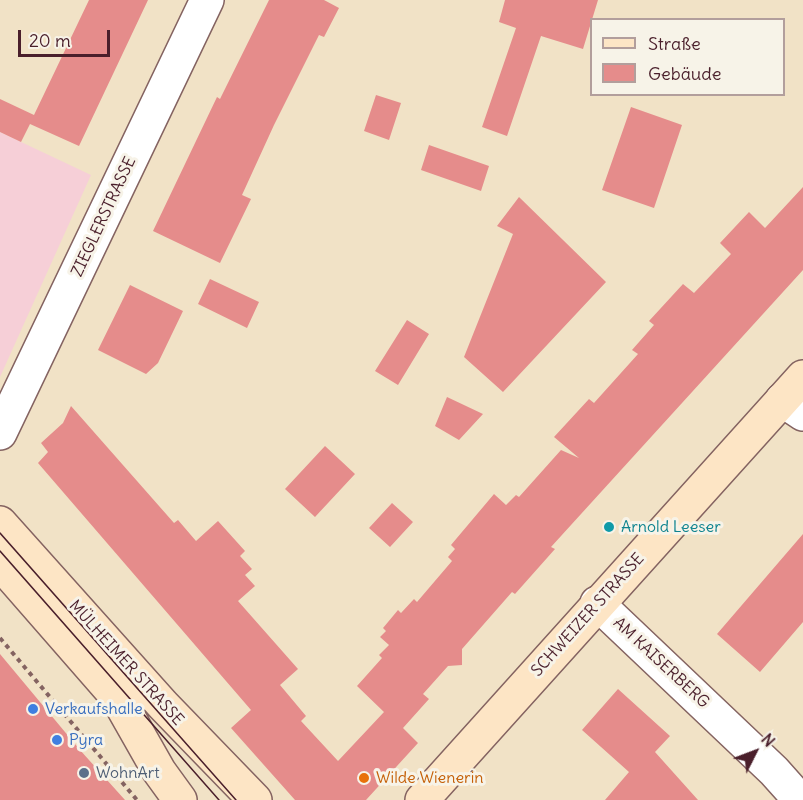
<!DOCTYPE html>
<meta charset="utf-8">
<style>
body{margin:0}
#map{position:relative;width:803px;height:800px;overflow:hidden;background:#f1e2c6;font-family:Delius,sans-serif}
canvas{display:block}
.legend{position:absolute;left:590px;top:18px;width:195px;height:78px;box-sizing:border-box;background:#f7f3e8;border:2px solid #b29e9c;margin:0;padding:8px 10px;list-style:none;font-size:18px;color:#4a1f2b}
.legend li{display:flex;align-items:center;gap:12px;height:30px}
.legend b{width:30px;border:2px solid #b29e9c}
.north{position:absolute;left:725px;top:722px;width:60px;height:60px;-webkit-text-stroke:4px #f7f3e8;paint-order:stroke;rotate:48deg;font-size:16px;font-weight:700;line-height:24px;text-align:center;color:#4a1f2b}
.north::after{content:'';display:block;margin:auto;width:21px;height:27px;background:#4a1f2b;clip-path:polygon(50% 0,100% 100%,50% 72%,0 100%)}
.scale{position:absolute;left:18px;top:30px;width:92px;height:27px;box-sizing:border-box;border:3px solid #4a1f2b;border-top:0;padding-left:8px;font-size:18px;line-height:21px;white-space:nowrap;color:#4a1f2b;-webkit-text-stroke:4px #f7f3e8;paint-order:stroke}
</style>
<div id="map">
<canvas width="803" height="800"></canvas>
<ul class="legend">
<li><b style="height:8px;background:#fde5c5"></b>Straße</li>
<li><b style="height:16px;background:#e58c8b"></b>Gebäude</li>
</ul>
<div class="north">N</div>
<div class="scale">20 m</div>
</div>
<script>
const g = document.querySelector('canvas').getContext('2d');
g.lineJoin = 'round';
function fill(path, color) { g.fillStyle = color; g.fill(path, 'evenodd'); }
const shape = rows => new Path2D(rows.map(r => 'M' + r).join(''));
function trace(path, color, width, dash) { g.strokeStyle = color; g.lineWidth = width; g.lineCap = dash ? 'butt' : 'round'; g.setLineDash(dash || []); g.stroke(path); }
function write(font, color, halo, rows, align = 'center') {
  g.font = font + ' Delius,sans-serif'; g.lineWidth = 6; g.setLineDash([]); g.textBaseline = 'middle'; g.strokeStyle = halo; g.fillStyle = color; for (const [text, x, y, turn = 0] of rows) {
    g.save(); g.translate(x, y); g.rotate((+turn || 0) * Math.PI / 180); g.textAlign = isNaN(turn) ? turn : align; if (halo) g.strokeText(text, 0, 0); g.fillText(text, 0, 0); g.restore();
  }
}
fill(shape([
 [0,132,91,175,0,377]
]), '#f6cfd7');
fill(shape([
 [89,0,148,0,79,146,30,124,21,142,0,132,0,99,34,115],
 [269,0,324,0,339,8,324,37,319,35,274,125,242,195,251,199,220,263,153,231,217,97,220,99],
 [505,0,598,0,583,49,541,36,507,136,482,127,516,28,499,22],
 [376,95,401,103,389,140,364,131],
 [631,107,682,125,654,208,602,190],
 [429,145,489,166,481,191,421,170],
 [803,187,803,270,551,547,555,549,515,594,512,592,462,649,462,665,448,666,423,694,429,699,403,728,418,743,366,800,295,800,231,728,251,710,38,463,48,452,41,443,63,423,71,406,174,523,178,520,196,541,218,521,245,551,240,556,252,569,245,575,255,586,238,601,298,669,280,685,306,716,301,721,338,761,384,712,357,686,382,658,379,655,389,645,380,637,386,631,383,628,398,610,401,613,414,599,417,602,452,561,448,557,455,549,451,545,494,494,506,505,516,495,519,497,561,450,579,458,554,437,589,399,594,403,638,354,632,350,654,325,649,321,683,284,694,293,731,254,720,243,749,212,765,228],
 [519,197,606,282,503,392,464,357,513,234,497,226],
 [210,279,259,302,247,328,198,304],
 [130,285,183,311,158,363,146,374,98,350],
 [407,320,429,334,398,385,375,371],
 [447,397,483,414,459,440,435,426],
 [325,446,355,474,315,517,285,489],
 [392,503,413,522,390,547,369,528],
 [803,534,803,622,760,672,717,634],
 [0,654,80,750,125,800,0,800],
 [618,689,670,736,655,752,698,800,605,800,629,772,582,730]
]), '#e58c8b');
const street = shape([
 [782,400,803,414],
 [0,433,207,0],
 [597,603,774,771,800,800]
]);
const secondary = shape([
 [0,523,163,705,255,800],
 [0,563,117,697,159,771,180,800],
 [422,800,803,377]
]);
trace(street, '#846361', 36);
trace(secondary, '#846361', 36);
trace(shape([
 [0,638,137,800]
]), '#846361', 4, [4.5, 4.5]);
trace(street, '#fff', 33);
trace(secondary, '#fde5c5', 33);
trace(shape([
 [0,533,236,800],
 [0,551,219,800]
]), '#4a1f2b', 1.5);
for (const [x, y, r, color] of [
 [609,527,6,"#0f9aa8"],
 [33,709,6,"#3f7fe0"],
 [57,740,6,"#3f7fe0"],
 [84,773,6,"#5c6f8a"],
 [364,778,6,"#e8710a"]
]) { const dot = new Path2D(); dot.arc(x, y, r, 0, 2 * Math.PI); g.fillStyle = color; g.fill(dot); trace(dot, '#f7f3e8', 2); }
write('16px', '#4a1f2b', '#f7f3e8', [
 ["ZIEGLERSTRASSE",104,217,-65],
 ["SCHWEIZER STRASSE",588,615,-48],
 ["MÜLHEIMER STRASSE",126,663,48],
 ["AM KAISERBERG",661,663,43]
]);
write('16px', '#0d838f', '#f7f3e8', [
 ["Arnold Leeser",621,527]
], 'left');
write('16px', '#366cbe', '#f7f3e8', [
 ["Verkaufshalle",45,709],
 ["Pyra",69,740]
], 'left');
write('16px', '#4e5e75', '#f7f3e8', [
 ["WohnArt",96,773]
], 'left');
write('16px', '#c56008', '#f7f3e8', [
 ["Wilde Wienerin",376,778]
], 'left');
</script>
